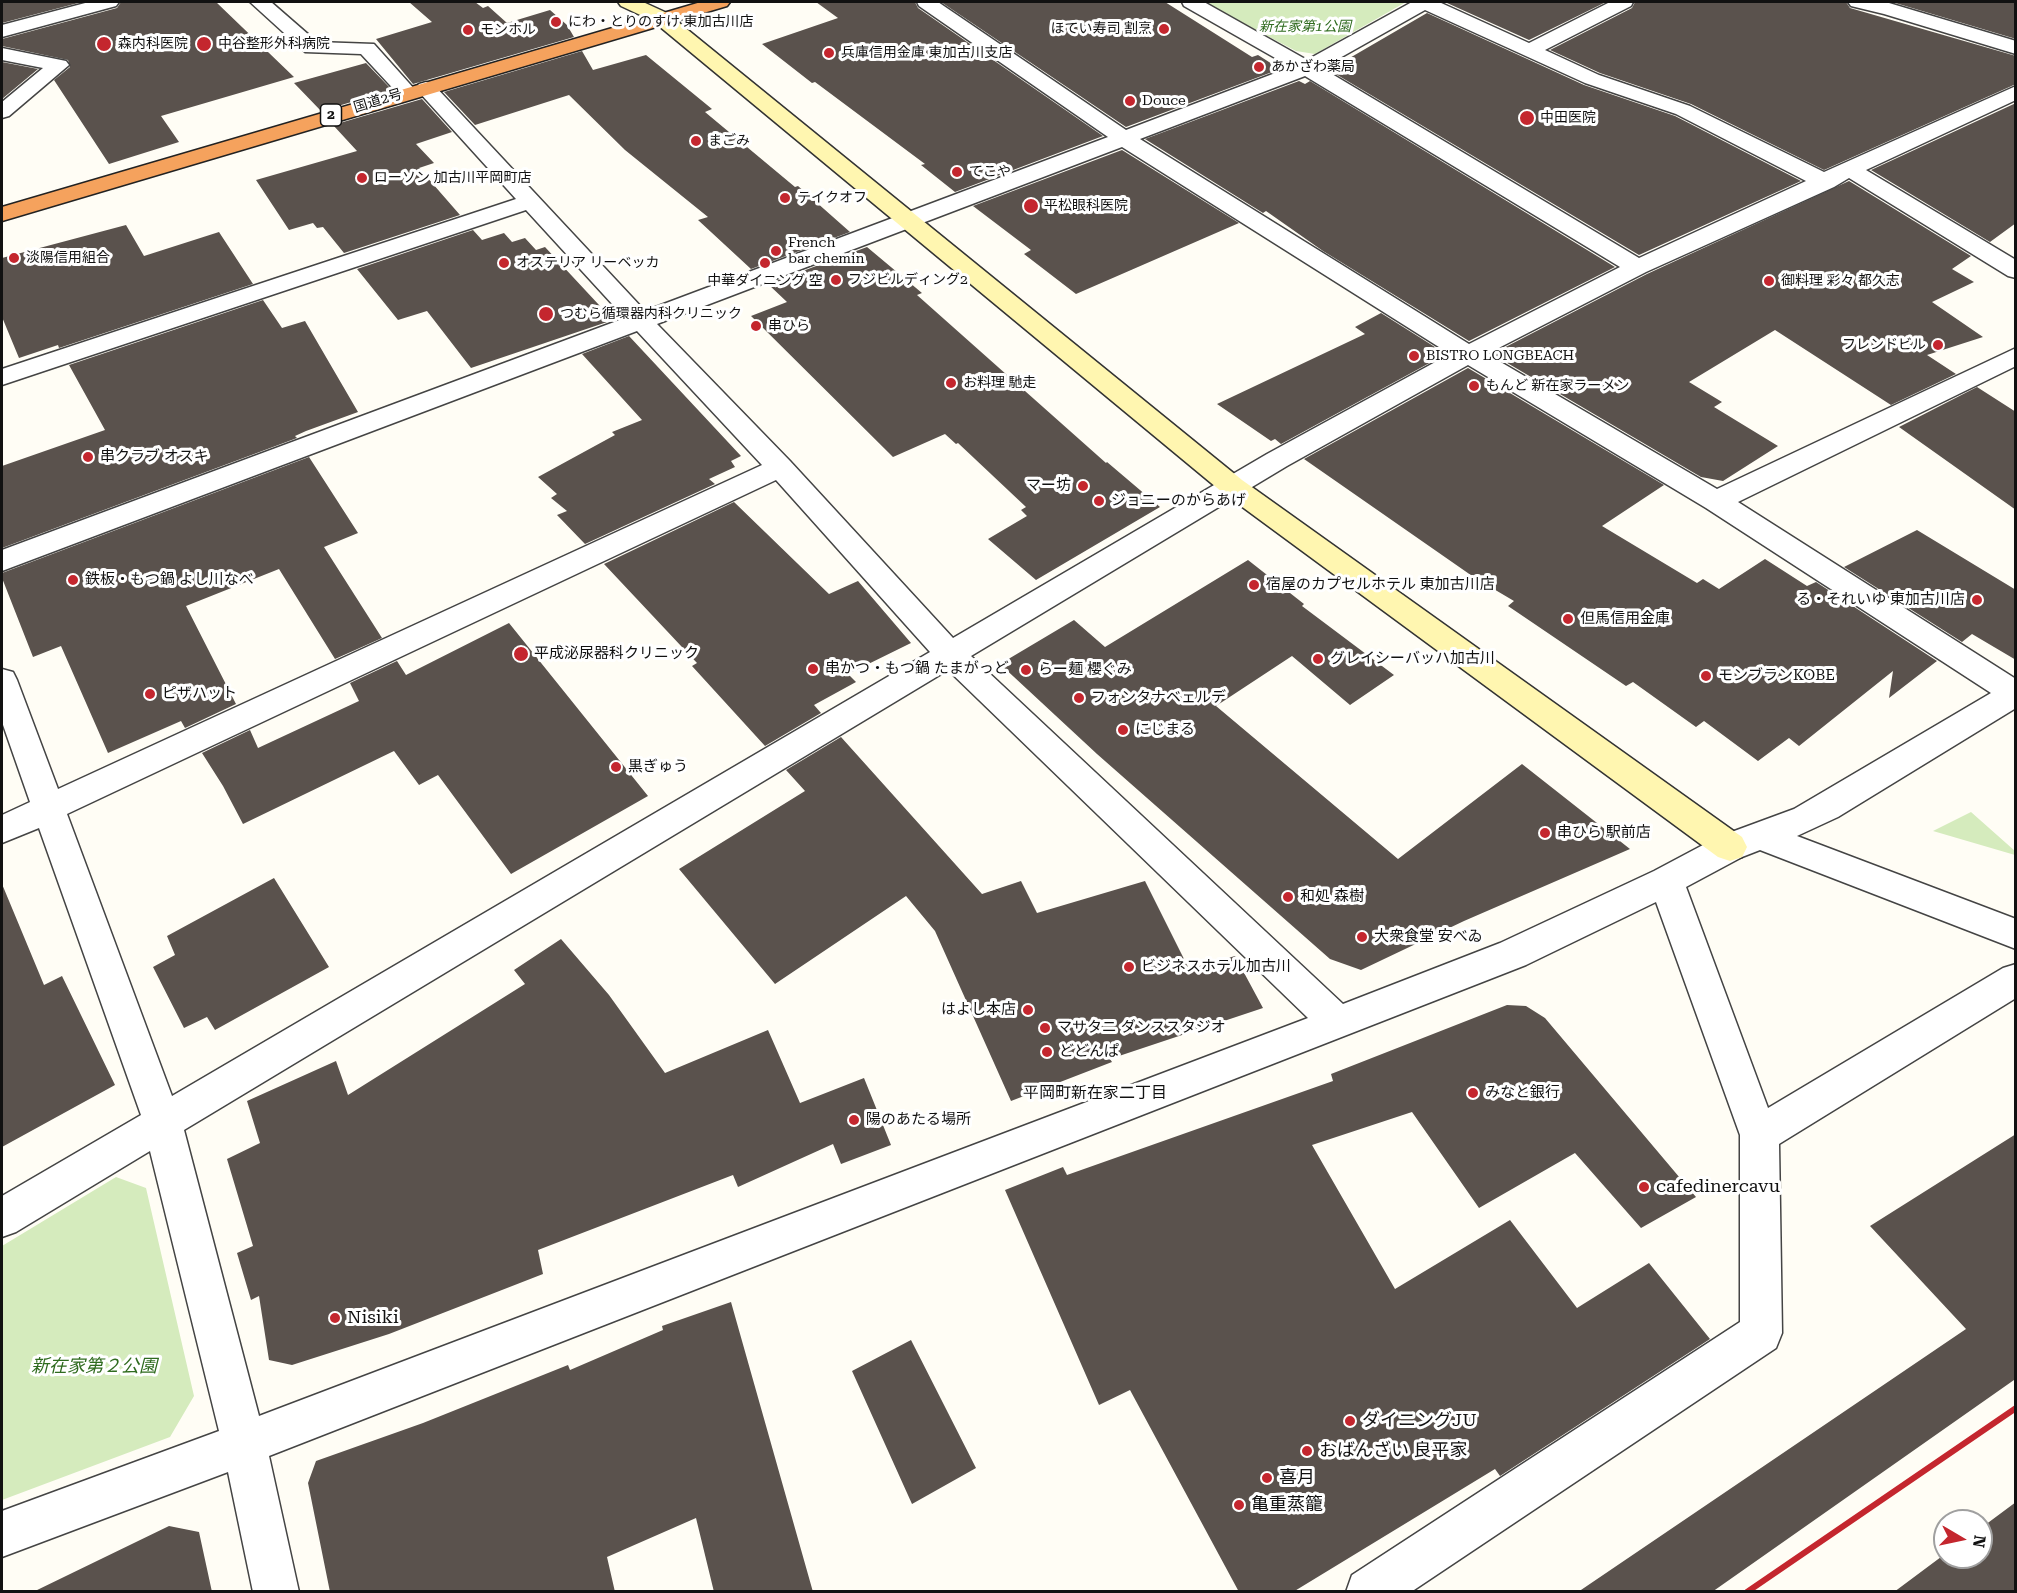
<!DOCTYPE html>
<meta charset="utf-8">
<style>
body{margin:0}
#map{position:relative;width:2017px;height:1593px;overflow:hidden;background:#fffdf5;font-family:"Roboto Serif",serif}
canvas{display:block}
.frame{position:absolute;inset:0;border:3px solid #111;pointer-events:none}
.north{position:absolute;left:1933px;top:1509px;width:60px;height:60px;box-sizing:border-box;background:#fff;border:2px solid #a0a0a0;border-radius:50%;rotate:99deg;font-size:16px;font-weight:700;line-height:24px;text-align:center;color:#111}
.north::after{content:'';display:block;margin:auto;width:21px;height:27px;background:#c4262e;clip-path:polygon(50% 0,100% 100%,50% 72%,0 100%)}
</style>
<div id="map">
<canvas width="2017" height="1593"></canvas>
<div class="frame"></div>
<div class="north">N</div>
</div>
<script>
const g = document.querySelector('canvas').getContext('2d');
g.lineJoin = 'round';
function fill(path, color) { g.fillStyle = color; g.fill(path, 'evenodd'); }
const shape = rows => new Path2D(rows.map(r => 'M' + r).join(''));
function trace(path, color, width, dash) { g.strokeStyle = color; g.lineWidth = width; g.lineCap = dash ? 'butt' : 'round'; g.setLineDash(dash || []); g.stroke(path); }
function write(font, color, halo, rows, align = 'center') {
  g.font = font + ' "Roboto Serif","Noto Sans JP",serif'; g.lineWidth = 6; g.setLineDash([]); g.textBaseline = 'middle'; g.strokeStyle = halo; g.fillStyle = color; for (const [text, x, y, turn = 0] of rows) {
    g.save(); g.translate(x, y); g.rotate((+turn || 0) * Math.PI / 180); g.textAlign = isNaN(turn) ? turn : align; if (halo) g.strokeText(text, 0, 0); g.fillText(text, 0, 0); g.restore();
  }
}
fill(shape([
 [1203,2,1406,2,1315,54,1296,51],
 [1971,812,2015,851,2015,855,1933,831],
 [116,1177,146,1188,194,1396,170,1437,2,1500,2,1246]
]), '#d5ebbd');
fill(shape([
 [2,2,82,2,2,23],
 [121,2,216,2,294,77,161,116,179,142,109,164,54,80,70,67,68,60,2,46,2,39,117,8],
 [409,2,475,2,483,8,488,6,507,23,550,10,567,25,574,37,413,84,376,39,432,22],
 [816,2,915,2,918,8,1103,136,955,192,921,165,925,164,815,82,812,83,762,44,838,18],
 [941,2,1165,2,1252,57,1258,55,1280,69,1126,127],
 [1451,2,1606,2,1529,40,1447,3],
 [1635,2,1846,2,1850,8,2016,56,2016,84,1824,170,1691,104,1600,73,1550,50,1632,8],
 [1892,2,2016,2,2016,39],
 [1427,13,1584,85,1675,116,1801,181,1639,255,1329,70],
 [582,51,593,70,646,55,712,109,705,112,795,187,798,186,850,232,751,269,698,220,708,217,625,150,569,95,475,125,444,92],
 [2,62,38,69,2,99],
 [366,63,392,90,321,111,294,83],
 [1299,81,1305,84,1310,81,1615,267,1469,341,1323,251,1266,211,1263,213,1145,139],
 [422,99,452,132,416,144,434,163,419,168,460,215,344,253,323,227,317,228,313,223,289,230,256,180,357,151,333,125],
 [2016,103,2016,223,1990,242,1871,170],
 [1122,150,1239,223,1076,294,1024,254,1031,250,973,206],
 [1849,181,1971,256,1952,269,1974,282,1932,302,1983,337,1927,355,1956,374,1891,405,1775,330,1689,382,1722,402,1714,407,1778,446,1723,481,1701,477,1492,354,1647,274],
 [126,225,144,256,219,232,253,284,59,348,58,345,19,358,2,317,2,258],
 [473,230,482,240,504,233,512,242,525,238,536,250,545,247,613,320,471,368,427,311,398,320,357,269],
 [867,247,922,293,917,295,1106,463,1107,462,1160,507,1036,580,988,539,1027,516,1021,510,1026,507,958,443,956,444,945,434,893,457,751,316,787,302,768,284],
 [263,300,282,328,305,321,358,412,306,431,295,436,297,438,2,548,2,466,105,430,69,365],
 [1381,313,1446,354,1281,444,1275,439,1271,441,1217,404,1365,334,1355,327],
 [629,336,741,456,731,461,735,467,709,479,715,484,585,544,557,515,567,511,551,498,557,494,538,477,615,435,612,432,642,420,582,354],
 [1468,368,1664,485,1602,526,1697,583,1703,579,1719,589,1765,559,1807,586,1816,582,1937,661,1889,698,1893,671,1799,746,1789,738,1758,761,1704,721,1696,727,1633,682,1626,686,1508,606,1514,601,1475,578,1304,459],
 [1977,387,2016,412,2016,510,1899,427],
 [309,457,358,533,324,547,382,638,335,659,279,569,186,606,236,704,185,728,181,721,108,753,61,646,33,657,2,578,2,573],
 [734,502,829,594,858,581,911,643,848,674,856,682,814,705,821,713,765,746,692,666,697,663,604,564],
 [1917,530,2016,590,2016,660,1972,634,1962,642,1844,567],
 [1248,560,1304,604,1302,606,1394,675,1350,705,1292,656,1216,706,1398,859,1522,764,1630,849,1464,921,1361,970,1330,959,1097,754,1000,664,1074,620,1105,647],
 [509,623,648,796,511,874,438,775,419,785,394,751,243,824,223,786,202,753,250,730,258,748,359,701,350,683,397,661,406,675],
 [841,737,982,894,1021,881,1037,913,1145,881,1189,969,1235,956,1263,1008,1110,1059,1112,1062,1011,1101,935,931,906,896,775,984,679,869,805,791,786,770],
 [274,878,329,967,215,1030,207,1017,184,1028,153,967,175,955,167,936],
 [2,884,44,985,62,976,115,1085,2,1147],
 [561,939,609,995,665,1073,768,1030,800,1103,864,1078,891,1145,841,1164,833,1144,738,1187,733,1175,538,1250,543,1274,389,1334,292,1365,269,1360,259,1296,251,1300,237,1253,253,1246,227,1159,260,1143,247,1101,336,1061,348,1095,525,984,514,970],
 [1507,1005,1526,1006,1545,1018,1696,1197,1641,1228,1575,1153,1479,1208,1412,1112,1312,1145,1395,1289,1510,1220,1577,1308,1649,1263,1710,1339,1500,1476,1495,1469,1293,1592,1239,1592,1130,1390,1099,1405,1005,1190,1063,1167,1067,1175,1333,1081,1331,1074],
 [2016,1134,2016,1381,2014,1380,1712,1592,1578,1592,1966,1329,1870,1226],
 [731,1302,813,1592,714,1592,696,1518,607,1557,615,1592,330,1592,308,1483,316,1461,423,1423,568,1365,570,1370,663,1330,662,1326],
 [911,1340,976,1468,912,1504,852,1371],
 [2016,1502,2016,1592,1894,1592,1945,1554,1945,1557,1981,1557,1981,1528],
 [169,1526,199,1532,212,1592,33,1592]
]), '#5a524d');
const street = shape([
 [89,2,119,2,116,6,2,37,2,25,89,2],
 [250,2,271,2,317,42,374,44,417,92,414,96,407,98,400,96,361,54,305,52,250,2],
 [917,2,938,2,1126,130,1291,67,1184,6,1182,2,1204,2,1307,60,1412,2,1439,2,1529,43,1610,2,1633,2,1631,6,1545,50,1599,75,1690,106,1824,172,2016,86,2016,100,1866,170,2016,260,2016,278,2008,276,1849,178,1834,187,1646,272,1487,354,1717,489,2016,348,2016,366,1738,502,2016,679,2016,708,1838,817,1797,836,2016,919,2016,949,1760,850,1742,857,1686,887,1768,1108,2003,968,2016,964,2016,998,1779,1144,1782,1333,1776,1348,1411,1592,1346,1592,1352,1575,1740,1322,1740,1135,1656,902,1526,965,269,1456,299,1592,253,1592,228,1472,2,1557,2,1511,219,1431,150,1151,16,1232,2,1237,2,1196,141,1115,39,828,2,843,2,815,30,802,2,722,2,669,13,672,17,680,58,789,762,465,637,331,2,571,2,550,625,318,526,210,2,385,2,369,516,199,419,92,416,88,419,84,426,82,433,84,645,311,1108,137,919,6,917,2],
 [1425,10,1585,83,1676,114,1806,181,1639,258,1322,68,1425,10],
 [1305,76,1620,267,1469,344,1140,139,1305,76],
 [1122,147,1450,354,1267,454,953,638,790,461,657,324,1122,147],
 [1468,365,1706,508,1991,693,1794,809,1718,837,1654,871,1500,943,1343,1004,971,656,1287,466,1468,365],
 [776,480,930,652,172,1096,67,814,776,480],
 [948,670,1308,1018,259,1416,184,1130,948,670],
 [1848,2,1889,3,2016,41,2016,54,1884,14,1851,6,1848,2],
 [2,48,66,61,69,65,9,116,2,118,2,102,43,68,2,60,2,48]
]);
const secondary = shape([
 [618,2,643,2,667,13,1242,480,1742,837,1747,847,1742,857,1730,861,1718,857,1222,492,653,21,621,6,618,2]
]);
const highway = shape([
 [701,2,730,2,727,6,2,221,2,207,701,2]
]);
trace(street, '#444', 3);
trace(secondary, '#333', 3);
trace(highway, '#222', 3);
fill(street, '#fff');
fill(secondary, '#fff6b0');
fill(highway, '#f5a25d');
trace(shape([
 [1747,1592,2016,1408]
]), '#c4262e', 6);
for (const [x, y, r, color] of [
 [556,22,6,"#c4262e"],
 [1164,29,6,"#c4262e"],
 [468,30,6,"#c4262e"],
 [104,44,8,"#c4262e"],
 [204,44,8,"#c4262e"],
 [829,53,6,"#c4262e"],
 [1259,67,6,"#c4262e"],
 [1130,101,6,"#c4262e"],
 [1527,118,8,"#c4262e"],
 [696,141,6,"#c4262e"],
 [957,172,6,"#c4262e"],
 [362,178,6,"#c4262e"],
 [785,198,6,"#c4262e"],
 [1031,206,8,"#c4262e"],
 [776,251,6,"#c4262e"],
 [14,258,6,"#c4262e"],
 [504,263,6,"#c4262e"],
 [765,263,6,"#c4262e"],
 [836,280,6,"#c4262e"],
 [1769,281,6,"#c4262e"],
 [546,314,8,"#c4262e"],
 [756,326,6,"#c4262e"],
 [1938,345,6,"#c4262e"],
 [1414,356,6,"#c4262e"],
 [951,383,6,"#c4262e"],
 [1474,386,6,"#c4262e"],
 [88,457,6,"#c4262e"],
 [1083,486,6,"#c4262e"],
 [1099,501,6,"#c4262e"],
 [73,580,6,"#c4262e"],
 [1254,585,6,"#c4262e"],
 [1977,600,6,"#c4262e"],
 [1568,619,6,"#c4262e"],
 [521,654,8,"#c4262e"],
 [1318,659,6,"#c4262e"],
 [813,669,6,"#c4262e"],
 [1026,670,6,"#c4262e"],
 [1706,676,6,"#c4262e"],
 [150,694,6,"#c4262e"],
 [1079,698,6,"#c4262e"],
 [1123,730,6,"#c4262e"],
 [616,767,6,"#c4262e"],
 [1545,833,6,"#c4262e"],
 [1288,897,6,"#c4262e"],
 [1362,937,6,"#c4262e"],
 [1129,967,6,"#c4262e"],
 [1028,1010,6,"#c4262e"],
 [1045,1028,6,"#c4262e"],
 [1047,1052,6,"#c4262e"],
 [1473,1093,6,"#c4262e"],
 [854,1120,6,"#c4262e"],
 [1644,1187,6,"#c4262e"],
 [335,1318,6,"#c4262e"],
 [1350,1421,6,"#c4262e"],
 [1307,1451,6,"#c4262e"],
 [1267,1478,6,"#c4262e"],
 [1239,1505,6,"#c4262e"]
]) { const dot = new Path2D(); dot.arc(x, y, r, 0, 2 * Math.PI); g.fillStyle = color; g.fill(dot); trace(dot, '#fff', 2); }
write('14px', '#111', '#fff', [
 ["にわ・とりのすけ 東加古川店",568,22],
 ["ほてい寿司 割烹",1152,29,"right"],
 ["モンホル",480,30],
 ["森内科医院",118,44],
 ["中谷整形外科病院",218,44],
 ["兵庫信用金庫 東加古川支店",841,53],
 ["あかざわ薬局",1271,67],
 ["Douce",1142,101],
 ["中田医院",1540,118],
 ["まごみ",708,141],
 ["てこや",969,172],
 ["ローソン 加古川平岡町店",374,178],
 ["テイクオフ",797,198],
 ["平松眼科医院",1044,206],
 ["French",788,243],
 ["bar chemin",788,259],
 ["淡陽信用組合",26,258],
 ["オステリア リーベッカ",516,263],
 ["フジビルディング2",848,280],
 ["中華ダイニング 空",765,281,"center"],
 ["御料理 彩々 都久志",1781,281],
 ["つむら循環器内科クリニック",560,314],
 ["串ひら",768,326],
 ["フレンドビル",1926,345,"right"],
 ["BISTRO LONGBEACH",1426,356],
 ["お料理 馳走",963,383],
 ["もんど 新在家ラーメン",1486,386]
], 'left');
write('italic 14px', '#2f6b1f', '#fff', [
 ["新在家第1公園",1305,27]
]);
write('14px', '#111', '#fff', [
 ["国道2号",378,101,-17]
]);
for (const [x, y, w] of [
 [331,115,21]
]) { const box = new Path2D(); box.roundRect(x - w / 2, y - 11, w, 22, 4.5); g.fillStyle = '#fff'; g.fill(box); trace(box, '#111', 1.5); }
write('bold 14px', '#111', null, [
 ["2",331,115]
]);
write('15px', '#111', '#fff', [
 ["串クラブ オスキ",100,457],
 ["マー坊",1071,486,"right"],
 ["ジョニーのからあげ",1111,501],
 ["鉄板・もつ鍋 よし川なべ",85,580],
 ["宿屋のカプセルホテル 東加古川店",1266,585],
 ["る・それいゆ 東加古川店",1965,600,"right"],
 ["但馬信用金庫",1580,619],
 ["平成泌尿器科クリニック",534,654],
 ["グレイシーバッハ加古川",1330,659],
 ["串かつ・もつ鍋 たまがっど",825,669],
 ["らー麺 櫻ぐみ",1038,670],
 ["モンブランKOBE",1718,676],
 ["ピザハット",162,694],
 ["フォンタナベェルデ",1091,698],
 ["にじまる",1135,730],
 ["黒ぎゅう",628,767],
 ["串ひら 駅前店",1557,833],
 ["和処 森樹",1300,897],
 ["大衆食堂 安べゐ",1374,937],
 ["ビジネスホテル加古川",1141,967],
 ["はよし本店",1016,1010,"right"],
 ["マサタニ ダンススタジオ",1057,1028],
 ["どどんぱ",1059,1052],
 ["みなと銀行",1485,1093],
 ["陽のあたる場所",866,1120]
], 'left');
write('16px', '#111', '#fff', [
 ["平岡町新在家二丁目",1095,1093]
]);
write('18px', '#111', '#fff', [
 ["cafedinercavu",1656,1187],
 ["Nisiki",347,1318],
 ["ダイニングJU",1362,1421],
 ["おばんざい 良平家",1319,1451],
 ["喜月",1279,1478],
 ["亀重蒸籠",1251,1505]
], 'left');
write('italic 18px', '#2f6b1f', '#fff', [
 ["新在家第２公園",94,1367]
]);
</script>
